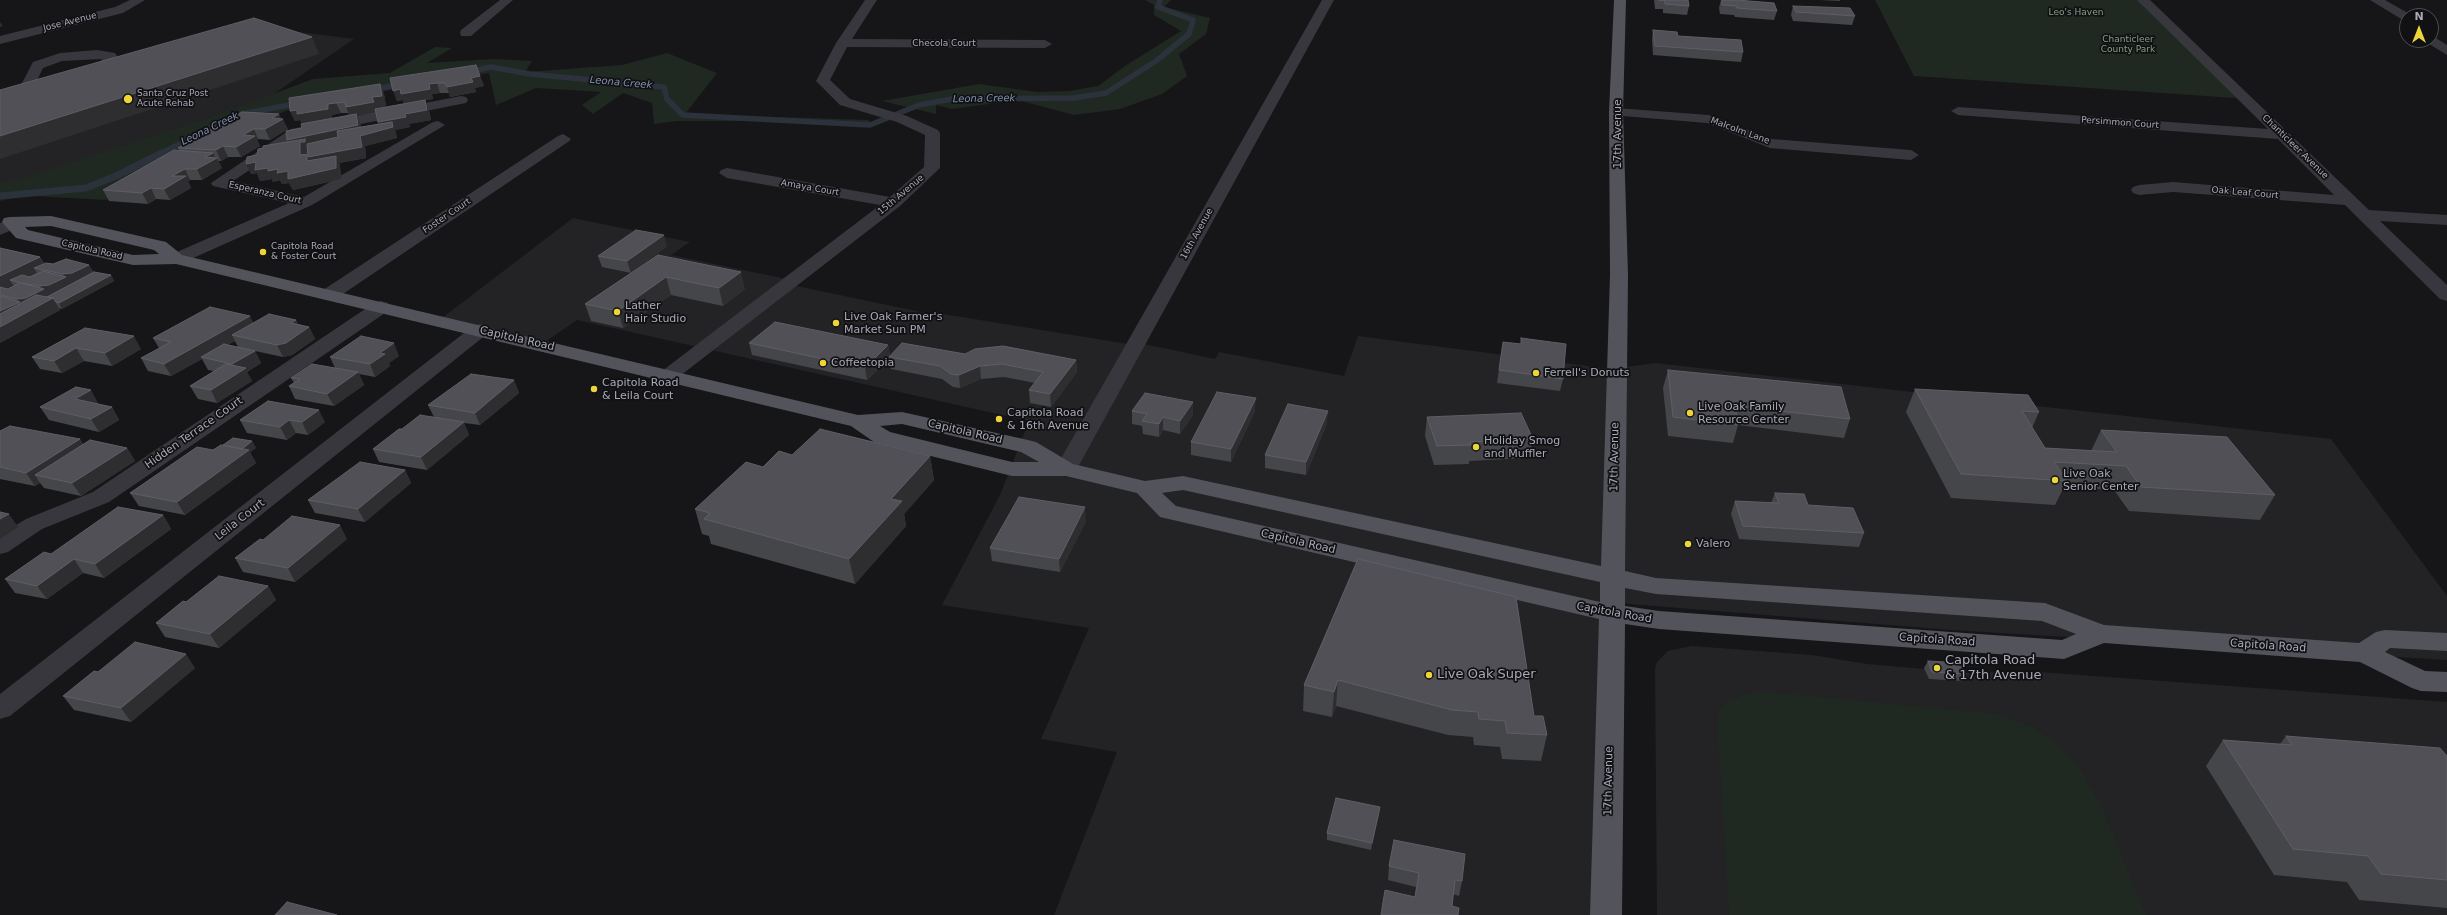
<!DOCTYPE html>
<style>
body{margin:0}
#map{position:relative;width:2447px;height:915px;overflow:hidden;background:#161618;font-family:"DejaVu Sans",sans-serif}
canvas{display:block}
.north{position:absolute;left:2399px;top:8px;width:40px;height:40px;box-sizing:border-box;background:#111113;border:1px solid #4d4e55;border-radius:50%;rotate:0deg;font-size:11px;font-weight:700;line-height:16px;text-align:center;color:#a8aab7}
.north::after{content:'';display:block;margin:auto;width:14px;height:18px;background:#ecd439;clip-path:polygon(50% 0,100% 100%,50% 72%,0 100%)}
</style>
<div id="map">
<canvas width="2447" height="915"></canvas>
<div class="north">N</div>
</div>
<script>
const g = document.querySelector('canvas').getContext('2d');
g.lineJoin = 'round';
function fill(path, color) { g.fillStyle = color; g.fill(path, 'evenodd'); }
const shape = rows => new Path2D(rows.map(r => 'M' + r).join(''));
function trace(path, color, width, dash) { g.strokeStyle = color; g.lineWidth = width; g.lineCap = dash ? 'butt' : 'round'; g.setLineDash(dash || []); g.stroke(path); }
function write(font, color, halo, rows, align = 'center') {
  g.font = font + ' "DejaVu Sans",sans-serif'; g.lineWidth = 3.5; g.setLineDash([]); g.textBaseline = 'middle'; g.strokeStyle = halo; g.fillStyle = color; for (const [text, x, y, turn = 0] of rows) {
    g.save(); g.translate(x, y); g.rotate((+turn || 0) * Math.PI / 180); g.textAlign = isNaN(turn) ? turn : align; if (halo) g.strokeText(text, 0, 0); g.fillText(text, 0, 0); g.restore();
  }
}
fill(shape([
 [284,30,354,39,240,117,46,190,0,201,0,109],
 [573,218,690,242,671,255,791,280,787,284,935,315,937,313,1128,344,1130,341,1215,359,1219,352,1344,376,1358,336,1611,369,1655,363,2331,439,2447,596,2447,660,1951,630,1605,602,1597,915,1054,915,1117,752,1041,739,1089,628,942,605,1000,495,1029,421,577,320,539,346,438,321],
 [1692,646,1812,655,1867,664,1970,673,2026,671,2447,702,2447,915,1657,915,1655,668,1657,662,1668,651]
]), '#232225');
fill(shape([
 [1145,0,1171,0,1164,7,1210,18,1206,34,1179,54,1187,76,1162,94,1120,109,1074,115,1018,100,952,109,936,105,936,114,882,101,979,84,1037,92,1069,91,1098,86,1125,66,1181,31,1154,15,1154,5],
 [1875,0,2148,0,2250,99,1914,76],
 [435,47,452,48,427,63,494,59,532,61,525,72,622,65,667,53,717,73,685,114,868,120,874,125,754,121,677,121,654,124,652,103,623,93,593,114,582,105,601,92,536,88,496,105,489,73,298,106,253,124,176,162,106,200,17,195,0,199,0,183,17,180,214,116,313,79,390,73],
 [1757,692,1772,692,1998,714,2031,726,2057,744,2079,766,2104,812,2146,915,1729,915,1717,720,1719,711,1724,704,1743,695]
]), '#202822');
trace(shape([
 [466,72,491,67,530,74,664,87,667,99,683,115,870,125,919,105,952,99,1074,98,1106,93,1156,61,1189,34,1193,20,1158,7,1160,0],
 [370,90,402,84],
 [160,154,237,115,300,103]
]), '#2c323b', 5.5);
trace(shape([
 [0,196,86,188,116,176,162,153]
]), '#2c323b', 7);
fill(shape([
 [130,0,145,0,123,13,0,44,0,36,115,7,130,0],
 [500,0,513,0,471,36,461,36,460,33,461,30,500,0],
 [865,0,877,0,852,39,1045,40,1052,44,1045,48,847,47,830,80,850,99,907,116,938,130,940,133,940,168,900,206,676,379,669,381,662,379,659,375,662,371,880,205,727,178,719,173,721,170,727,168,890,197,924,167,925,135,897,122,840,105,816,81,836,43,865,0],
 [1322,0,1334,0,1077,469,1074,474,1066,476,1058,474,1055,469,1322,0],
 [2137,0,2150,0,2369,210,2447,215,2447,225,2380,221,2447,285,2447,301,2440,299,2345,205,2173,192,2139,195,2133,193,2131,190,2133,187,2139,185,2173,182,2334,195,2278,139,1958,115,1951,111,1958,107,2268,129,2137,0],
 [2370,0,2385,0,2413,16,2407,16,2407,21,2403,20,2370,0],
 [2431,35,2447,45,2447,55,2426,42,2425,40,2431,40,2431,35],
 [97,50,115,53,117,56,103,81,90,84,83,80,93,75,102,59,62,61,43,68,34,87,38,95,36,98,31,99,24,95,20,87,33,62,60,53,97,50],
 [461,96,466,97,468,100,466,103,301,136,233,181,304,197,433,122,438,121,445,125,312,205,182,263,176,264,170,263,167,259,170,255,289,203,213,186,211,183,291,129,461,96],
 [1616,108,1709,115,1772,139,1911,150,1919,155,1911,160,1770,148,1707,123,1611,115,1609,112,1611,109,1616,108],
 [563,134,571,139,568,142,337,298,330,300,323,298,321,294,323,290,558,136,563,134],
 [13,218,19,219,21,223,19,227,0,235,0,223,13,218],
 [381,301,388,303,390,307,388,311,109,502,42,529,8,552,0,554,0,535,26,519,93,492,374,303,381,301],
 [480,324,487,326,490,330,487,334,10,716,0,719,0,694,473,326,480,324]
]), '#37373d');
fill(shape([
 [1614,0,1626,0,1623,112,1628,275,1625,571,1656,578,2045,603,2104,625,2359,643,2376,632,2385,630,2447,633,2447,651,2390,648,2385,652,2425,671,2447,672,2447,692,2421,691,2412,688,2360,662,2104,643,2064,659,1659,629,1625,624,1622,915,1590,915,1599,619,1160,517,1137,493,1066,476,1012,476,874,442,851,426,176,264,133,265,16,238,2,222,4,218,10,217,51,216,166,242,182,255,858,415,902,412,1028,440,1036,442,1073,464,1145,481,1183,476,1601,566,1610,275,1609,112,1614,0],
 [51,226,154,250,159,254,133,255,28,230,25,227,51,226],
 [902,424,1021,452,1039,462,1012,462,890,432,880,426,902,424],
 [1183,490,1600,582,1600,602,1176,506,1162,493,1183,490],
 [1625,588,1656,594,2042,621,2076,634,2062,640,1659,611,1625,606,1625,588]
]), '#53535c');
fill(shape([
 [1654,0,1688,0,1689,6,1687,15,1663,13,1663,9,1655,9],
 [1721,0,1737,0,1777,11,1774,20,1735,17,1734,15,1720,14,1719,8],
 [1819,0,1840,0,1840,1],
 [1793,6,1855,16,1852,25,1793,21,1791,15],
 [1653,30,1678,36,1743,52,1741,62,1653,55,1652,40],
 [480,76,484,86,475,88,476,92,450,97,449,93,440,93,432,94,433,99,425,100,429,110,431,120,409,124,410,127,395,130,397,138,365,146,366,158,339,163,340,166,341,179,293,190,289,183,282,184,280,180,273,182,272,179,260,181,257,173,251,174,257,155,263,148,288,142,287,140,302,128,302,124,300,120,295,121,290,111,380,84,384,94,386,106,377,108,377,109,404,104,403,100,397,101,390,78],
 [341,113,348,113,349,116,332,119,332,115],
 [376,113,378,124,361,127,357,116],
 [305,153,308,153,308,157,305,154],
 [281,119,288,129,270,140,258,139,257,140,260,146,241,157,228,157,221,161,218,161,222,168,202,180,190,180,188,181,191,188,170,200,156,199,148,204,109,201,103,190,180,151,178,148],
 [667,246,631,273,602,267,598,256],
 [0,248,40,257,44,263,53,264,89,265,94,273,111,275,114,281,62,309,59,308,60,310,0,343],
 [13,285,14,286,7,289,6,288],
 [658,255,745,289,723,306,671,295,623,328,591,321,585,304],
 [296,320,298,324,309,327,315,339,292,355,283,357,255,351,261,363,247,372,252,381,217,403,198,399,190,386,214,371,208,370,202,359,171,376,148,371,141,358,159,348,153,338,254,323],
 [235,341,238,347,227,345],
 [85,328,141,349,112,366,84,361,62,373,40,369,32,357],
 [1503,342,1563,379,1560,391,1497,383],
 [749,343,888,345,890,356,965,354,1076,360,1077,372,1051,407,1030,403,1029,390,1035,383,1004,377,981,379,960,388,953,387,942,379,891,369,889,359,867,380,752,355],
 [399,356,389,363,390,366,375,377,359,374,364,385,334,406,295,399,289,386,294,383,291,378,335,368,330,357],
 [1668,370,1850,419,1844,438,1738,425,1733,443,1668,436,1663,388],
 [514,380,519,393,480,425,464,423,469,435,427,470,379,462,373,449,402,429,434,417,428,405],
 [1915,389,2039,412,2032,428,2045,448,2091,451,2101,430,2275,495,2260,520,2129,511,2114,490,2064,487,2055,505,1951,498,1906,412],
 [268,401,325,422,308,435,296,433,287,440,247,433,240,420],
 [1193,402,1193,415,1180,434,1163,430,1159,437,1143,434,1142,426,1132,424,1132,411],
 [98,403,97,404,112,407,119,420,99,432,49,420,40,407],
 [1255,411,1231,462,1191,455,1191,442],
 [1427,417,1533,439,1529,458,1469,461,1469,464,1434,465,1425,436],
 [1327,423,1306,475,1265,468,1265,455],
 [0,431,80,439,83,444,127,448,135,461,81,496,44,488,40,483,35,486,0,479],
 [252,441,256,448,250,452,256,463,185,515,139,506,130,493,223,445],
 [792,455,930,456,934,480,904,514,906,526,855,584,711,544,709,536,702,534,695,509,763,467],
 [405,470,411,483,365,522,315,513,308,500],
 [1775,493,1864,533,1859,547,1739,539,1731,514,1735,501,1771,503],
 [163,515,171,529,104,578,83,573,47,599,15,593,5,579,51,554],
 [1086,521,1060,572,992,561,990,548],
 [347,539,295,582,243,572,235,558,263,540],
 [1358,559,1534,716,1547,735,1541,761,1502,759,1500,747,1474,745,1473,737,1448,735,1336,706,1332,717,1303,711,1304,685],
 [268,586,276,600,219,648,165,637,156,623,186,602],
 [1928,661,1966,674,1963,681,1929,679,1924,668],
 [195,668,131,722,74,710,63,696,98,672],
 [2286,736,2447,756,2447,908,2359,900,2347,882,2274,875,2206,766,2223,740,2280,744],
 [1380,807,1379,814,1371,850,1327,840,1327,833],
 [1389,866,1462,881,1459,896,1453,894,1452,906,1415,897,1416,887,1388,880]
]), '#45464a');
fill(shape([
 [0,22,3,26,0,27],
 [312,37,319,54,0,159,0,136],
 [480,76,484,86,475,88,476,92,450,97,447,87,471,78],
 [437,83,440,93,432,94,433,99,425,100,429,110,431,120,409,124,410,127,395,130,397,138,365,146,366,158,339,163,340,166,341,179,293,190,289,183,282,184,280,180,273,182,272,179,260,181,257,173,251,174,246,164,256,162,259,169,268,168,269,170,278,169,279,173,288,171,291,179,336,168,336,163,313,168,311,165,311,172,307,161,307,154,308,157,362,147,360,136,309,147,310,149,310,152,305,153,305,166,300,155,300,149,291,150,287,140,358,125,357,116,350,117,346,107,374,102,372,97,382,96,380,84,384,94,386,106,377,108,378,112,357,116,361,125,362,135,381,130,378,122,406,117,405,114,427,110,425,100,404,104,403,100,397,101,393,91,400,89,401,94,430,89,429,84],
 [336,103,341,113,332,115,333,119,302,125,300,120,295,121,290,111],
 [279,114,282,120,283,119,288,129,270,140,265,129,272,118],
 [254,129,258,139,257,140,260,146,241,157,236,147,243,135],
 [223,146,228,157,221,161,216,150],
 [213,153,216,158,217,158,222,168,202,180,197,169,205,157],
 [185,169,190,180,188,181,191,188,170,200,164,189,172,176],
 [151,188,156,199,148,204,142,193],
 [664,235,667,246,631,273,627,261],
 [40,257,47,269,34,268,37,273,19,282,10,280,13,285,1,290,0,289,0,276],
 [89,265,96,277,53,298,60,310,0,343,0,311,19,302,17,299,42,290,40,286,65,278,63,274],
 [741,272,745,289,723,306,719,288],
 [111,275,114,281,62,309,59,303],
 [666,277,671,295,623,328,618,311],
 [250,316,256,328,232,335,235,341,204,358,201,357,202,359,171,376,164,364],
 [296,320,302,332,309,327,315,339,292,355,283,357,277,345,291,323],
 [134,336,141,349,112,366,105,353],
 [394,343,399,356,389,363,390,366,375,377,370,364,380,353],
 [888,345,890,357,889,357,889,359,867,380,865,368],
 [76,348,84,361,62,373,54,361],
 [255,351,261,363,247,372,252,381,217,403,211,390,237,374,232,364],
 [1076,360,1077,372,1051,407,1050,394],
 [980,366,981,379,960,388,959,375],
 [358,372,364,385,334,406,327,394],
 [514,380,519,393,480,425,475,413],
 [91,390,98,403,83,412,75,399],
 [1256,398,1255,411,1231,462,1231,449],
 [1193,402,1193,415,1180,434,1180,421],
 [112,407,119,420,99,432,91,419],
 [319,410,325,422,308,435,302,422],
 [1328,411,1327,423,1306,475,1306,462],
 [1163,417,1163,430,1159,437,1159,424],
 [289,420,296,433,287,440,280,427],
 [464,422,469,435,427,470,421,457],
 [80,439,88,452,35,475,40,483,35,486,26,473],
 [252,441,256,448,250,452,256,463,185,515,177,502,239,451],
 [127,448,135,461,81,496,72,483],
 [930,456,934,480,904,514,906,526,855,584,849,559,891,499],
 [405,470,411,483,365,522,358,509],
 [1085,507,1086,521,1060,572,1059,559],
 [9,514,18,527,0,539,0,519],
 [163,515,171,529,104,578,95,564],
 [340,525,347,539,295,582,288,568],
 [74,559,83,573,47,599,37,586],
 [268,586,276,600,219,648,210,634],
 [186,654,195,668,131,722,121,708],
 [1338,680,1336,706,1332,717,1334,692],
 [1380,807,1379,814,1371,850,1372,843]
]), '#2e2e31');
const building = shape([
 [1659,0,1688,0,1689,6,1665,4,1664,0,1659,0],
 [1722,0,1737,0,1774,3,1777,11,1737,8,1736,6,1722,5,1722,0],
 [1793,6,1850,8,1855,16,1796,12,1793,6],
 [254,18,312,37,0,136,0,90,254,18],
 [1653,30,1677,32,1678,36,1741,40,1743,52,1655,46,1653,30],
 [476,65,480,76,471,78,473,82,447,87,445,83,437,83,429,84,430,89,401,94,400,89,393,91,390,78,476,65],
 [380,84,382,96,372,97,374,102,346,107,345,102,336,103,328,104,328,109,297,114,297,110,290,111,289,98,380,84],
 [425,100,427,110,405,114,406,117,378,122,375,109,425,100],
 [242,112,279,114,272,118,283,119,265,129,254,129,243,135,255,136,236,147,223,146,216,150,178,148,242,112],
 [356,114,358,125,287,140,286,131,302,128,301,124,356,114],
 [392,122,393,127,360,136,362,147,308,157,307,144,338,137,337,131,392,122],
 [305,139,305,142,300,142,300,155,307,154,307,161,336,156,336,168,288,179,288,171,277,173,278,169,268,171,268,168,255,170,256,162,246,164,247,157,257,155,258,149,263,148,263,146,305,139],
 [174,150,213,153,205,157,217,158,197,169,185,169,172,176,186,176,164,189,151,188,142,193,103,190,174,150],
 [636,230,664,235,627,261,598,256,636,230],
 [0,248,40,257,0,276,0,248],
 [658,255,741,272,719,288,666,277,618,311,585,304,658,255],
 [66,259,89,265,72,273,63,274,34,268,46,263,53,264,66,259],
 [43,271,66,277,49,285,40,286,21,283,44,289,26,298,17,299,0,295,0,287,7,289,20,283,10,280,22,275,30,277,43,271],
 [94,272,111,275,59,303,56,302,53,298,47,297,94,272],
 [36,295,53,298,0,327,0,314,36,295],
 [0,296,20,302,0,311,0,296],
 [210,307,250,316,164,364,141,358,171,342,153,338,210,307],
 [269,314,296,320,291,323,309,327,286,343,277,345,232,335,269,314],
 [775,322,888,345,865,368,749,343,775,322],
 [85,328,134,336,105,353,76,348,54,361,32,357,85,328],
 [361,336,394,343,380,353,385,354,370,364,330,357,361,336],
 [1521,338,1566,344,1563,379,1499,370,1503,342,1521,344,1521,338],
 [902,343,965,354,975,349,1003,346,1076,360,1050,394,1029,390,1043,372,1002,364,980,366,959,375,951,374,940,366,889,357,902,343],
 [224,344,255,351,232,364,201,357,224,344],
 [226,364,246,368,211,390,190,386,226,364],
 [312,364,358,372,327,394,289,386,300,379,291,378,312,364],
 [1668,370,1841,387,1850,419,1735,406,1738,425,1673,417,1668,370],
 [471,374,514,380,475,413,428,405,471,374],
 [76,387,91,390,75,399,112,407,91,419,40,407,76,387],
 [1915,389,2028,395,2039,412,2022,411,2045,448,2117,452,2101,430,2227,437,2275,495,2141,487,2126,466,2054,462,2067,481,1961,474,1915,389],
 [1217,392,1256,398,1231,449,1191,442,1217,392],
 [1145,393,1193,402,1180,421,1163,417,1159,424,1142,421,1147,414,1132,411,1145,393],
 [268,401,319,410,302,422,289,420,280,427,240,420,268,401],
 [1288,404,1328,411,1306,462,1265,455,1288,404],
 [1521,413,1533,439,1470,442,1471,445,1437,446,1427,417,1521,413],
 [420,415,464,422,421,457,373,449,399,429,402,429,420,415],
 [10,426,80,439,26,473,0,467,0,431,10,426],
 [820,429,930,456,891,499,902,501,849,559,704,519,710,513,695,509,746,462,763,467,779,451,792,455,820,429],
 [233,438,252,441,242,449,223,445,233,438],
 [90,440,127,448,72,483,35,475,90,440],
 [221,445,249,450,177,502,130,493,197,447,213,450,221,445],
 [360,462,405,470,358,509,308,500,360,462],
 [1775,493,1804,494,1808,505,1853,508,1864,533,1743,526,1735,501,1779,503,1775,493],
 [1019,497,1085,507,1059,559,990,548,1019,497],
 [118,507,163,515,95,564,74,559,37,586,5,579,44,552,51,554,118,507],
 [0,512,9,514,0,519,0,512],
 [292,516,340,525,288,568,235,558,260,539,263,540,292,516],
 [1358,559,1516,597,1534,716,1543,716,1547,735,1507,733,1505,721,1479,719,1478,712,1452,710,1338,680,1334,692,1304,685,1358,559],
 [219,576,268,586,210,634,156,623,183,601,186,602,219,576],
 [135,642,186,654,121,708,63,696,94,671,98,672,135,642],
 [1928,661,1961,663,1966,674,1932,672,1928,661],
 [2286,736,2440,748,2447,756,2447,880,2381,874,2368,856,2293,849,2223,740,2292,745,2286,736],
 [1336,798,1380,807,1372,843,1327,833,1336,798],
 [1394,840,1465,854,1462,881,1455,880,1452,906,1459,908,1458,915,1381,915,1385,890,1415,897,1419,873,1389,866,1394,840],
 [287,902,337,915,275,915,287,902]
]);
fill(building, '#505056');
trace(building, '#5e5e65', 1);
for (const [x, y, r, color] of [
 [128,99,5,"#ecd439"],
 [263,252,4,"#ecd439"],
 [617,312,4,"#ecd439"],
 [836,323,4,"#ecd439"],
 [823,363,4,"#ecd439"],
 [1536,373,4,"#ecd439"],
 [594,389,4,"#ecd439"],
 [1690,413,4,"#ecd439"],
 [999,419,4,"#ecd439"],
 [1476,447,4,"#ecd439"],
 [2055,480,4,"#ecd439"],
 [1688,544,4,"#ecd439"],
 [1937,668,4,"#ecd439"],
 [1429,675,4,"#ecd439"]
]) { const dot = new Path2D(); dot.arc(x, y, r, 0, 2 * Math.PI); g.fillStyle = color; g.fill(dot); trace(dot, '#111113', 1.5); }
write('9px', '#80a289', '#111113', [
 ["Leo's Haven",2076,13],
 ["Chanticleer",2128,40],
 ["County Park",2128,50]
]);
write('9px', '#a8aab7', '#111113', [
 ["Jose Avenue",70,22,-14],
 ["Checola Court",944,44],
 ["Persimmon Court",2120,123,4],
 ["Malcolm Lane",1740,131,20],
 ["Chanticleer Avenue",2295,147,44],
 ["Amaya Court",810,188,10],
 ["Esperanza Court",265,193,13],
 ["Oak Leaf Court",2245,193,5],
 ["15th Avenue",901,195,-40],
 ["Foster Court",447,216,-34],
 ["16th Avenue",1197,234,-61],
 ["Capitola Road",92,250,13]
]);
write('9px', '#a8aab7', '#111113', [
 ["Santa Cruz Post",137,94],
 ["Acute Rehab",137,104],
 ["Capitola Road",271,247],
 ["& Foster Court",271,257]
], 'left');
write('italic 10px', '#8091b1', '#111113', [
 ["Leona Creek",621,83,5],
 ["Leona Creek",984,99,-1],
 ["Leona Creek",210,129,-26]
]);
write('11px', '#a8aab7', '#111113', [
 ["17th Avenue",1618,134,-90],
 ["Capitola Road",517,339,13],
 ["Capitola Road",965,432,13],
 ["Hidden Terrace Court",194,433,-35],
 ["17th Avenue",1615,457,-89],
 ["Leila Court",240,520,-38],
 ["Capitola Road",1298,542,13],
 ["Capitola Road",1614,613,10],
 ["Capitola Road",1937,640,4],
 ["Capitola Road",2268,646,4],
 ["17th Avenue",1609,781,-89]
]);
write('11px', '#a8aab7', '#111113', [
 ["Lather",625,306],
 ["Hair Studio",625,319],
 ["Live Oak Farmer's",844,317],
 ["Market Sun PM",844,330],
 ["Coffeetopia",831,363],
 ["Ferrell's Donuts",1544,373],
 ["Capitola Road",602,383],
 ["& Leila Court",602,396],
 ["Live Oak Family",1698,407],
 ["Resource Center",1698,420],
 ["Capitola Road",1007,413],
 ["& 16th Avenue",1007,426],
 ["Holiday Smog",1484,441],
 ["and Muffler",1484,454],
 ["Live Oak",2063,474],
 ["Senior Center",2063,487],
 ["Valero",1696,544]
], 'left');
write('13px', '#a8aab7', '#111113', [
 ["Capitola Road",1945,661],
 ["& 17th Avenue",1945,676],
 ["Live Oak Super",1437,675]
], 'left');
</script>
